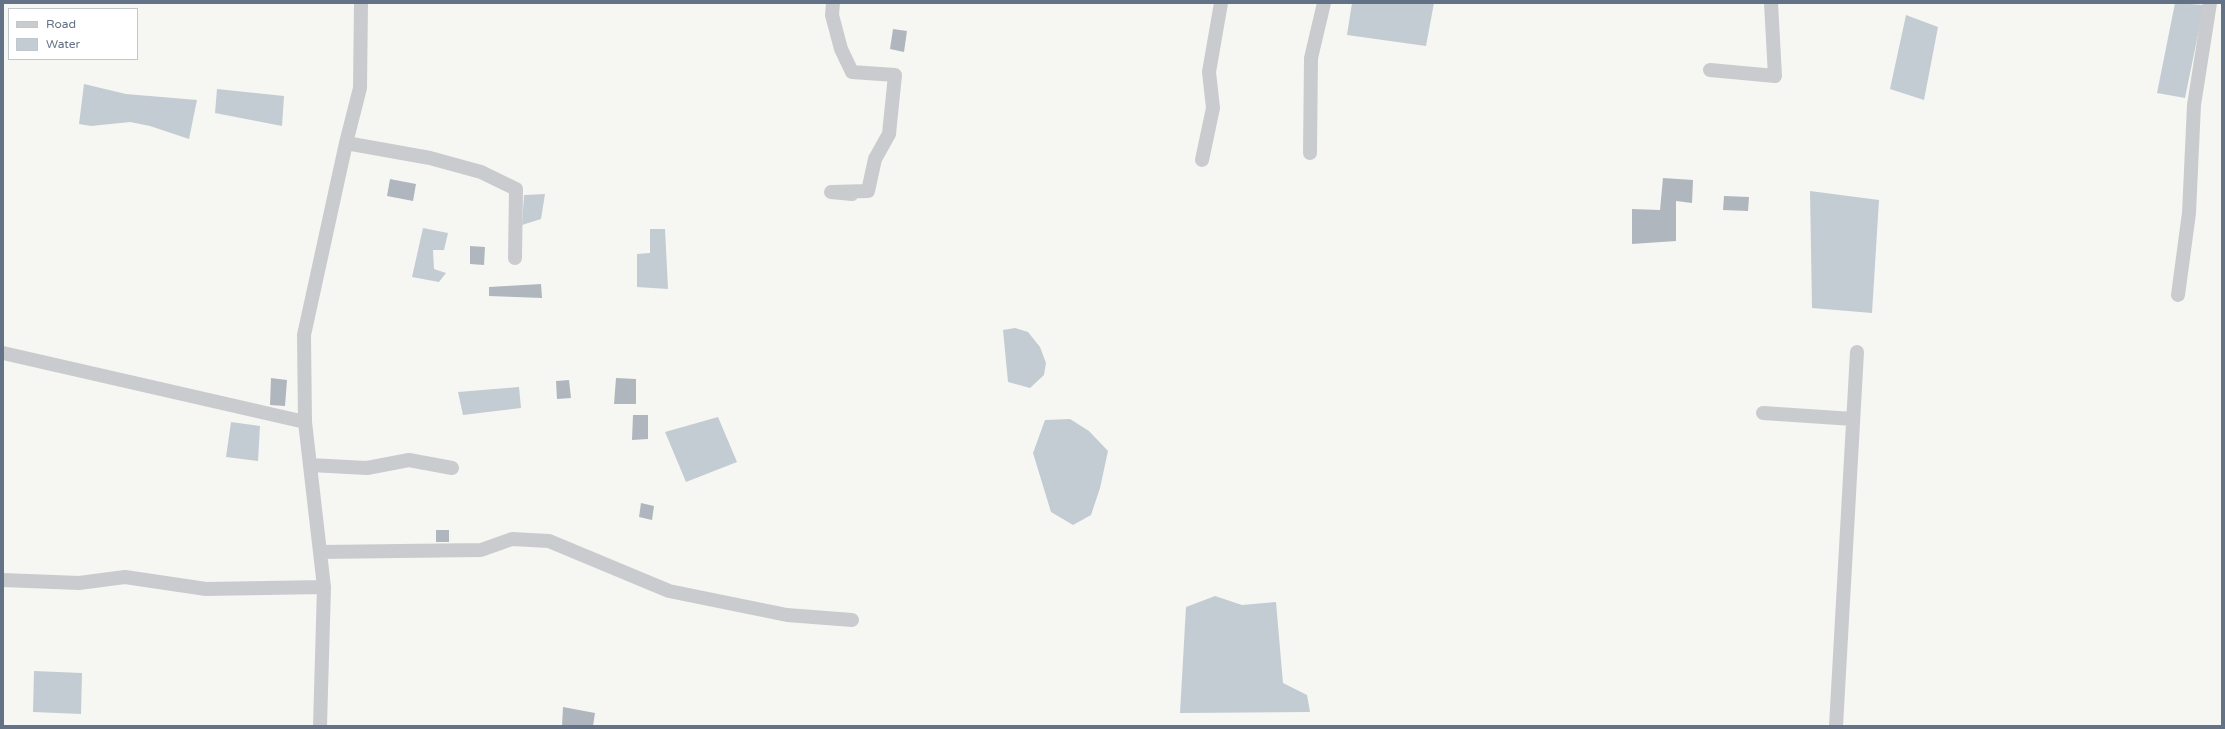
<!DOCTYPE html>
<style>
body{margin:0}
#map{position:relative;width:2225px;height:729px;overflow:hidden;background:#f6f7f3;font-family:"Varela Round",sans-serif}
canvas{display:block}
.frame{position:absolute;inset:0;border:4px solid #637286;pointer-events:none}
.legend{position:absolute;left:8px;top:8px;width:130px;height:52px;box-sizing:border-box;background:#fff;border:1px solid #c1c7cf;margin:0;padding:5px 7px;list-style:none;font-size:12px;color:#637286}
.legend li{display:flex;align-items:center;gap:8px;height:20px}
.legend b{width:20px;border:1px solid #c1c7cf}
</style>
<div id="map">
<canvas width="2225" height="729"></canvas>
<div class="frame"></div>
<ul class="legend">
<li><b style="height:5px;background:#c9cbcf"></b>Road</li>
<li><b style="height:11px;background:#c3ccd3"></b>Water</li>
</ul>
</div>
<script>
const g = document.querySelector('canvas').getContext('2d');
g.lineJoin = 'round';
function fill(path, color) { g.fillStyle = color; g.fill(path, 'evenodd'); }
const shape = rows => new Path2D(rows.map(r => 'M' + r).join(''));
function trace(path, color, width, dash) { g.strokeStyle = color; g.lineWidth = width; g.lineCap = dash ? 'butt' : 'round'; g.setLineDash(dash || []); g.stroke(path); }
fill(shape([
 [1352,3,1434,3,1426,46,1347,35],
 [2175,3,2204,5,2185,98,2157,93],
 [1906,15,1938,27,1924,100,1890,89],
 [84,84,126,94,197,100,189,139,150,126,130,122,91,126,79,124],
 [217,89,284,96,282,126,215,113],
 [1810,191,1879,200,1872,313,1812,308],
 [545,194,541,219,522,225,524,195],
 [423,228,448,233,444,250,433,250,434,269,446,273,439,282,412,277],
 [650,229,665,229,668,289,637,287,637,254,650,253],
 [1015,328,1028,332,1040,347,1046,363,1044,375,1030,388,1008,382,1003,330],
 [519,387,521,408,463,415,458,392],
 [718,417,737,462,686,482,665,432],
 [1070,419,1089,431,1108,451,1100,488,1091,515,1073,525,1051,512,1033,453,1045,420],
 [231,422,260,426,258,461,226,457],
 [1215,596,1242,605,1276,602,1283,683,1307,695,1310,712,1180,713,1186,607],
 [34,671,82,673,81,714,33,712]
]), '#c3ccd3');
fill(shape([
 [893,29,907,31,904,52,890,49],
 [1663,178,1693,180,1692,203,1676,201,1676,241,1632,244,1632,209,1660,210],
 [390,179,416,184,413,201,387,196],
 [1724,196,1749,197,1748,211,1723,210],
 [470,246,485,247,484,265,470,264],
 [541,284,542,298,489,296,489,287],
 [271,378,287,380,285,406,270,405],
 [616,378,636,379,636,404,614,404],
 [569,380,571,398,557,399,556,381],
 [633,415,648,415,648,439,632,440],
 [641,503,654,506,652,520,639,517],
 [436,530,449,530,449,542,436,542],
 [563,707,595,713,593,726,562,726]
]), '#b0b6bd');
trace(shape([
 [833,3,832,15,841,49,852,72,895,75,889,134,875,159,868,191,831,192,852,194],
 [1710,70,1775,76,1771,3],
 [346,143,430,158,481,172,516,189,515,258],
 [1310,153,1311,58,1324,3],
 [1202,160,1213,108,1209,72,1221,3],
 [2178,295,2189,213,2194,105,2210,3],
 [3,353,305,422],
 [1763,413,1853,419],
 [310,465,367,468,409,460,452,468],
 [320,552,481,550,512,539,549,541,669,591,787,615,852,620],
 [3,580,79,583,125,577,206,589,324,587],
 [320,726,324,587,305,422,304,335,346,143,360,88,361,3],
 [1836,726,1857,352]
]), '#c9cbcf', 14);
</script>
